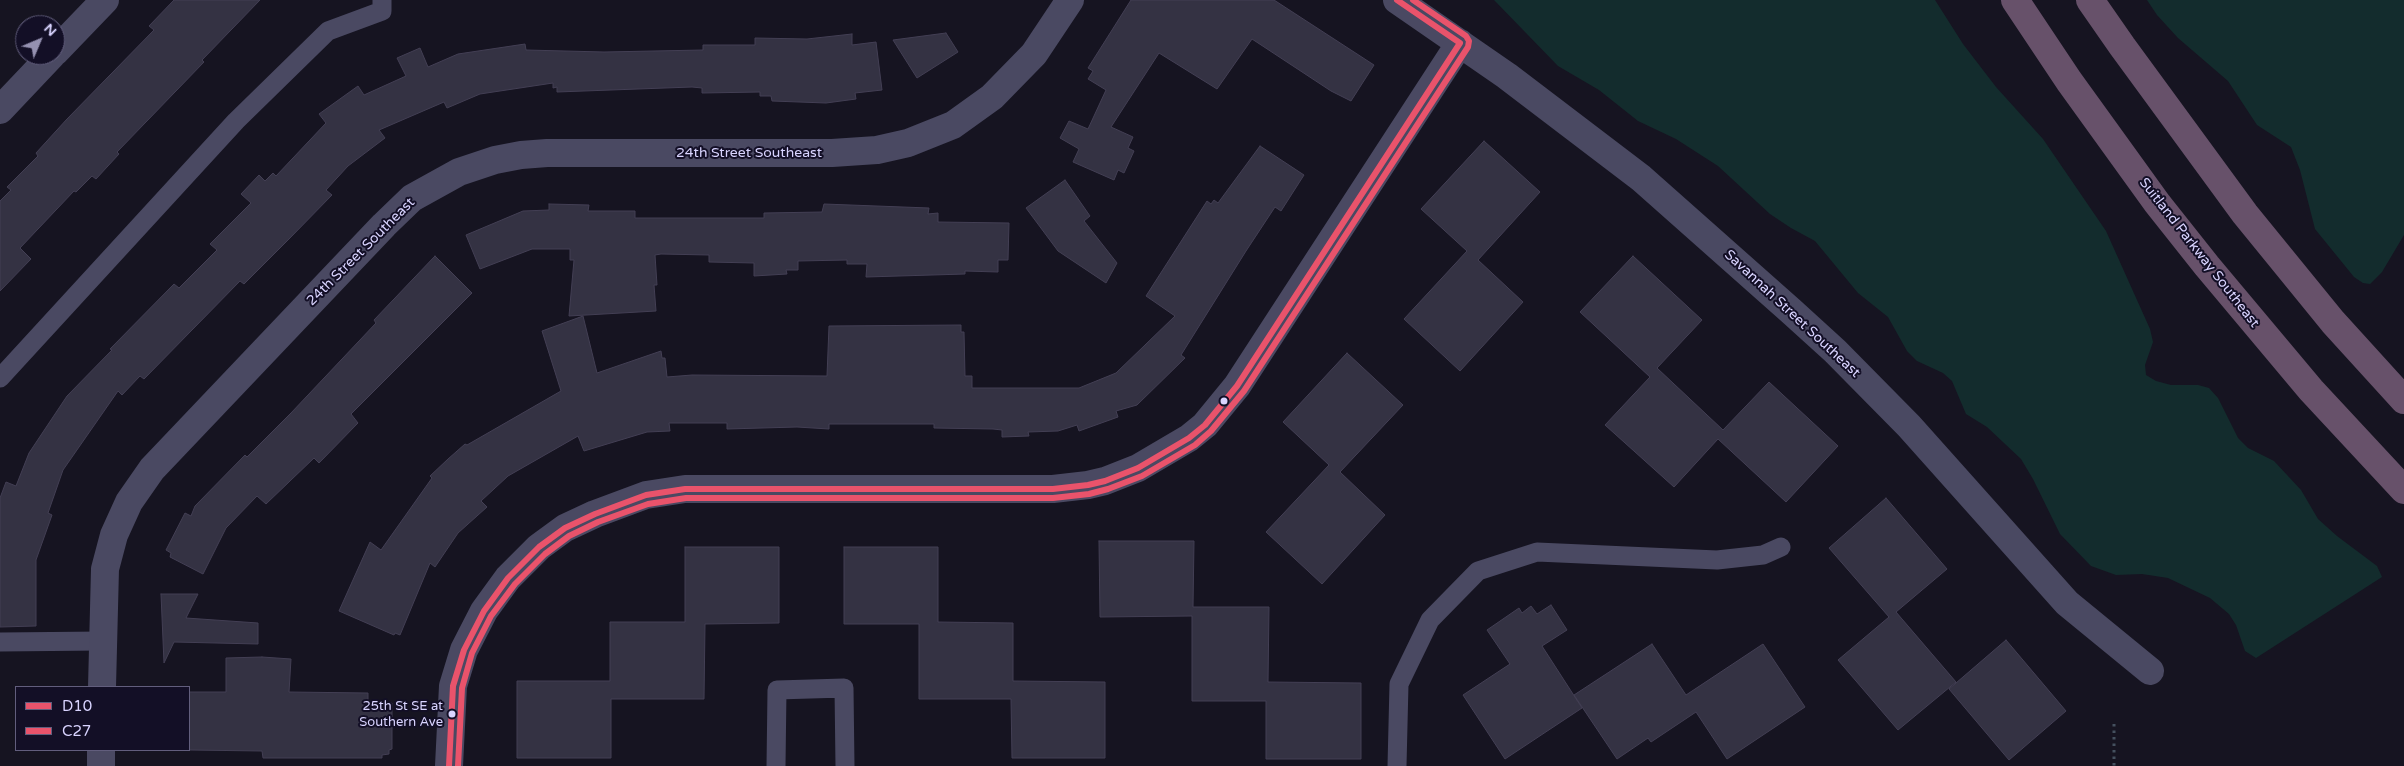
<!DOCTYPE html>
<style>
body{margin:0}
#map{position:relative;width:2404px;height:766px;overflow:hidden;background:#161421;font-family:"Varela Round",sans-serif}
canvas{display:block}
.legend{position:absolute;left:15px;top:686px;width:175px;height:65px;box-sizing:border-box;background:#130f26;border:1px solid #625e7d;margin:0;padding:6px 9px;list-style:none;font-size:15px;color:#d9d4ff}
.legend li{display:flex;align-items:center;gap:10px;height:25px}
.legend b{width:25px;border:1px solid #625e7d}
.north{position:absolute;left:15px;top:15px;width:50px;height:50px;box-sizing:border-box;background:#130f26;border:1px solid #625e7d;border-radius:50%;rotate:45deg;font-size:14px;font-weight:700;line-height:20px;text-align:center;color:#d9d4ff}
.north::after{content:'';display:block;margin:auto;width:18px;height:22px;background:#9591b1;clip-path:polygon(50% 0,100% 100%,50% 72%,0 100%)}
</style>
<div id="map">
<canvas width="2404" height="766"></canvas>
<ul class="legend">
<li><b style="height:6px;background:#e9536b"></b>D10</li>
<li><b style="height:6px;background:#e9536b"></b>C27</li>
</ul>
<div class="north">N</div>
</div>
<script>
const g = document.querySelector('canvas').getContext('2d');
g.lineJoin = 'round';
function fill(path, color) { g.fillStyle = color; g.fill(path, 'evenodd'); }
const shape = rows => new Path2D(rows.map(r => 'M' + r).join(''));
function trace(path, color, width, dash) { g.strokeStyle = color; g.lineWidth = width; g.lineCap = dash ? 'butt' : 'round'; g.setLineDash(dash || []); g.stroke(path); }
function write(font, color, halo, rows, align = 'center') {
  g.font = font + ' "Varela Round",sans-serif'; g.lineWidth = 4; g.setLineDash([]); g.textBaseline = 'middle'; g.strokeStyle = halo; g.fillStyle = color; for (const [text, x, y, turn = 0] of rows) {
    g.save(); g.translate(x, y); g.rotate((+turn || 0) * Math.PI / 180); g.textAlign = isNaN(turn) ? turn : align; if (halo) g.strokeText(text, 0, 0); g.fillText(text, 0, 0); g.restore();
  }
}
fill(shape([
 [1494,0,1935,0,1963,44,1996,87,2043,139,2106,231,2150,329,2153,342,2145,365,2146,375,2156,381,2171,385,2198,385,2209,388,2218,398,2238,438,2248,448,2274,461,2301,490,2318,519,2337,536,2377,566,2382,577,2256,658,2245,651,2236,625,2229,614,2210,598,2168,578,2142,574,2116,575,2091,566,2060,534,2033,479,2021,459,1987,427,1966,414,1952,381,1943,373,1917,361,1907,351,1888,317,1858,293,1815,241,1791,228,1770,214,1718,166,1676,139,1638,121,1599,90,1558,66],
 [2147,0,2404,0,2404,235,2382,272,2370,284,2363,283,2354,277,2315,229,2300,170,2291,147,2257,125,2228,81,2178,38,2157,15]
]), '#132c2d');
const building = shape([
 [174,0,260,0,202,60,204,62,117,152,119,154,96,179,92,176,76,192,74,191,20,248,31,259,0,291,0,201,11,190,7,187,38,156,36,153,67,119,154,30,149,26,174,0],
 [1131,0,1274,0,1374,65,1351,101,1331,91,1252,39,1217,89,1159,53,1111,127,1133,137,1128,148,1134,151,1124,173,1118,170,1114,180,1073,162,1079,149,1060,138,1069,121,1088,129,1106,90,1088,79,1093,71,1088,68,1131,0],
 [946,33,958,52,917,78,893,40,946,33],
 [852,34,852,45,876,42,882,90,855,93,856,99,826,103,772,101,771,96,760,96,760,92,702,93,702,88,692,87,557,92,557,87,553,88,553,83,480,94,447,108,444,102,379,130,385,138,348,166,326,190,332,195,289,239,244,284,240,281,144,379,140,376,122,395,118,391,63,470,48,513,52,515,36,560,36,626,0,627,0,498,6,482,16,486,29,453,67,396,112,350,110,349,174,284,179,288,217,250,210,244,251,203,241,194,259,175,265,181,273,173,276,176,326,123,319,114,358,86,364,95,406,76,397,58,420,48,428,67,458,54,525,44,526,50,604,52,703,50,703,45,755,45,755,38,807,39,852,34],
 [1484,141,1540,192,1478,260,1523,302,1460,371,1404,319,1467,251,1421,209,1484,141],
 [1260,146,1304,175,1281,211,1275,207,1246,251,1181,355,1185,358,1137,405,1116,411,1118,417,1079,431,1077,425,1058,431,1028,432,1029,436,1002,437,1002,430,993,429,934,428,934,424,829,424,829,429,797,427,727,429,727,423,669,423,670,431,647,432,584,451,578,436,508,476,481,501,487,507,458,533,435,567,430,563,400,635,395,633,394,635,339,611,370,542,381,550,432,478,430,476,448,459,465,444,467,445,561,391,542,331,583,316,597,373,661,351,662,358,665,358,667,377,692,375,827,376,829,326,961,325,961,332,964,332,965,376,972,376,972,388,1079,388,1116,373,1175,316,1146,296,1207,201,1211,204,1214,200,1218,203,1260,146],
 [1065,180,1090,216,1084,221,1117,263,1106,283,1058,251,1026,208,1065,180],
 [549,204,589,205,588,211,635,211,635,218,764,218,764,213,822,212,824,204,929,208,928,214,938,213,938,222,1009,223,1008,260,998,260,998,272,965,271,965,274,866,277,867,264,847,264,847,260,798,261,798,270,786,270,787,274,754,276,754,263,709,262,709,255,661,254,655,255,657,285,654,285,656,311,569,316,574,260,570,260,570,249,532,249,480,269,466,235,523,211,549,210,549,204],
 [435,256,472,293,351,414,358,423,319,463,314,458,266,504,257,496,226,528,203,574,170,557,171,553,166,550,185,513,191,516,195,506,245,455,247,457,291,413,376,323,374,320,435,256],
 [1633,256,1702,320,1657,368,1723,430,1769,382,1838,446,1786,502,1718,439,1674,487,1605,425,1650,377,1580,312,1633,256],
 [1347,353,1403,405,1340,472,1385,515,1322,584,1266,532,1329,465,1283,422,1347,353],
 [1886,498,1947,569,1896,612,1956,682,1898,730,1838,660,1889,617,1829,548,1886,498],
 [1099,541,1194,541,1193,607,1269,607,1268,682,1361,683,1361,759,1266,759,1266,701,1192,701,1192,616,1100,617,1099,541],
 [685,547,779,547,779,623,705,624,704,699,611,699,611,758,517,758,517,681,610,681,610,622,685,622,685,547],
 [844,547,938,547,938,622,1013,623,1013,681,1105,682,1105,758,1012,758,1011,699,919,699,919,624,844,624,844,547],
 [161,594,198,594,186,618,258,623,258,644,174,642,164,663,161,594],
 [1551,605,1567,630,1542,646,1582,708,1505,759,1463,695,1510,664,1487,630,1519,608,1522,613,1531,606,1537,614,1551,605],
 [2006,640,2066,711,2009,760,1949,689,2006,640],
 [1652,644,1686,695,1763,644,1805,707,1727,759,1696,712,1651,742,1648,738,1617,759,1574,695,1652,644],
 [262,657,291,659,289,692,368,693,368,703,392,703,392,749,389,750,389,754,382,755,382,758,263,758,262,751,189,750,189,692,226,692,226,658,262,657]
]);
fill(building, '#343243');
trace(building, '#433f54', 1);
trace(shape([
 [2114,724,2114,766]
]), '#44505f', 3, [2.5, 4]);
trace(shape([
 [0,378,236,121,328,31,382,11,382,0],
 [0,642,102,641],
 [776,766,777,690,844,688,845,766],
 [1397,766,1399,684,1430,620,1478,571,1537,552,1717,560,1763,555,1781,547]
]), '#4a4962', 19);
trace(shape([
 [1397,0,1507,76,1641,178,1791,311,1835,351,1909,426,2067,603,2150,671],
 [55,52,105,0],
 [0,110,52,55],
 [102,687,105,569,114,535,129,502,152,469,384,225,412,198,459,172,495,160,521,155,547,153,832,153,877,150,908,143,953,125,992,97,1034,54,1070,0],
 [101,766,101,750],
 [449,766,453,686,464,650,484,611,508,578,539,547,565,528,595,514,646,495,685,489,1053,489,1088,485,1105,481,1138,468,1189,438,1205,425,1237,386,1460,43]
]), '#4a4962', 28);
trace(shape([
 [2015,0,2069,81,2157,203,2207,266,2311,390,2404,490],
 [2090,0,2122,46,2245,214,2333,322,2404,400]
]), '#67516a', 28);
trace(shape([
 [449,766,453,686,464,650,484,611,508,578,539,547,565,528,595,514,646,495,685,489,1053,489,1088,485,1105,481,1138,468,1189,438,1205,425,1237,386,1460,43,1397,0]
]), '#e9536b', 6);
trace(shape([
 [458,766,462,688,472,653,491,616,515,584,545,554,569,536,598,522,648,504,686,498,1053,498,1089,494,1108,489,1142,476,1195,445,1211,431,1244,391,1468,47,1469,41,1466,36,1413,0]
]), '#e9536b', 6);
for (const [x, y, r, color] of [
 [1224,401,4.5,"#d9d4ff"],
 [452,714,4.5,"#d9d4ff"]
]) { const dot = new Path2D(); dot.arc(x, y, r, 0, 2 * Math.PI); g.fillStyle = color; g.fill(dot); trace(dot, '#130f26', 2); }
write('13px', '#d9d4ff', '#130f26', [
 ["25th St SE at",443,707],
 ["Southern Ave",443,723]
], 'right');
write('14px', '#d9d4ff', '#130f26', [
 ["24th Street Southeast",749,153],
 ["24th Street Southeast",361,252,-45],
 ["Suitland Parkway Southeast",2199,253,52],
 ["Savannah Street Southeast",1792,314,43]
]);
</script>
